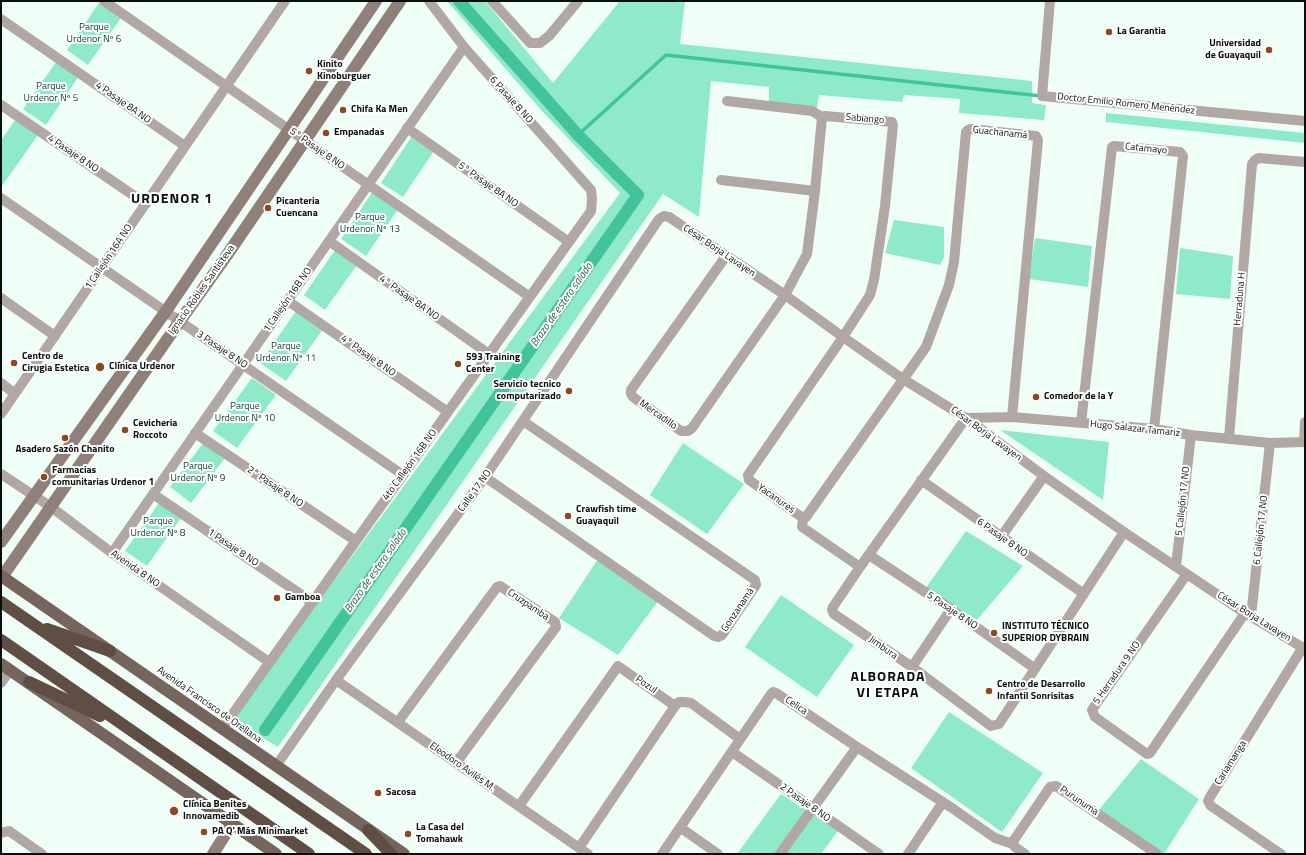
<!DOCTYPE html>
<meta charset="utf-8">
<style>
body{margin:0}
#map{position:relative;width:1306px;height:855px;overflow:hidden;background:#effff8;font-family:"Titillium Web",sans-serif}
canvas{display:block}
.frame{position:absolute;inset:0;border:2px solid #08100d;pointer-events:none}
</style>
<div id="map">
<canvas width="1306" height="855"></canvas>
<div class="frame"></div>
</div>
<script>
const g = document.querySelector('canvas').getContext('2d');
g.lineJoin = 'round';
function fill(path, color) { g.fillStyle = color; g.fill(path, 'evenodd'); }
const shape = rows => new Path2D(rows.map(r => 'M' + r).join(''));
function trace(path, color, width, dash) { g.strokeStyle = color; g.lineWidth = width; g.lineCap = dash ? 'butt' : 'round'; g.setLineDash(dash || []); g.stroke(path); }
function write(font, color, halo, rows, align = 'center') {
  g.font = font + ' "Titillium Web",sans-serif'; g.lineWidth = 4; g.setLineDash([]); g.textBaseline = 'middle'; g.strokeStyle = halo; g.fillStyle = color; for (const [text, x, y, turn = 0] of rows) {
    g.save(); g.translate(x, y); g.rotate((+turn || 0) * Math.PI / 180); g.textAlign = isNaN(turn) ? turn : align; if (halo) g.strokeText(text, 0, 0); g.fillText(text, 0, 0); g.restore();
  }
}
fill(shape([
 [447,1,485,1,553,83,620,1,685,1,680,44,1032,81,1032,103,1046,105,1044,120,959,113,960,99,904,95,902,102,819,95,817,108,769,104,769,87,711,81,699,217,663,194,278,747,232,719,620,193,542,111],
 [99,3,121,18,88,65,67,50],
 [57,61,79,76,46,125,23,109],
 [1106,113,1305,133,1305,143,1106,122],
 [16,119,38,135,2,186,1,140],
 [412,136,434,151,403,197,381,183],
 [373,191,399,208,366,256,341,239],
 [894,220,944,227,944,257,940,265,885,253],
 [1035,238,1092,246,1088,287,1029,279],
 [1180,248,1233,256,1230,299,1176,294],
 [335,250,357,265,325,310,304,295],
 [296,311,323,329,286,381,260,363],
 [252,378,276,395,237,448,213,431],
 [1000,430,1109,442,1103,500],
 [204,442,225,458,191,503,170,487],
 [683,443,744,484,707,534,650,495],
 [159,503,181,518,147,566,125,551],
 [966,531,1023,566,977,620,926,588],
 [598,559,659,600,618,655,559,618],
 [781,595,854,645,817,697,745,647],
 [949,712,1043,773,1002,832,911,768],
 [1141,759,1199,799,1164,854,1160,854,1098,811],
 [781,794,838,831,821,854,737,854]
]), '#8eeac9');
trace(shape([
 [578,135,666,55,1041,96]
]), '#42c39c', 3.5);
trace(shape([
 [265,730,638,195,578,135,459,1]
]), '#42c39c', 12);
trace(shape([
 [104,1,530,297],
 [492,1,530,43,540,43,549,36,578,1],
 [1050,1,1042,96,1305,121],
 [1,19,185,146],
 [727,101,812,111,822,117],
 [1,105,146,204],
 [407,128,569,242],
 [721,180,815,191],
 [1,198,403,475],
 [329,241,489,354],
 [726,256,631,390,631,394,633,397,681,431,688,431,692,428,785,295,807,254,815,191,822,117],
 [1,298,55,336],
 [288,301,448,412],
 [1,383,15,394],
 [1,414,285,1],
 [1081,423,1112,147,1114,146,1180,152,1183,156,1154,429],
 [195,433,356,541],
 [1229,438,1252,164,1255,160,1259,158,1305,162],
 [1304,442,1305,422],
 [1,474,51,507,112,553,269,662],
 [485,477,714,636,718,637,722,635,756,585,755,580,523,421],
 [921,480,1084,594],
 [153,494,312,602],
 [803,518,806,517,926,347,949,285,954,262,966,132,968,130,971,129,1036,136,1038,140,1012,417],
 [803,518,749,480,748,475,843,337,870,295,874,280,885,206,893,125,892,122,825,116,822,117],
 [803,518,802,527,860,567],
 [1124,532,999,724,991,726,912,667,834,614,832,610,833,607,860,567,966,418,1012,417,1154,429,1191,435,1270,443,1305,442],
 [1001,537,1044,476],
 [112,553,464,47],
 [869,555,951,609,1034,668],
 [1176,566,1191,435],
 [1187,574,1092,710,1095,717,1147,754,1150,753,1245,613],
 [1251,616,1270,443],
 [912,667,951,609],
 [336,680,588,854],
 [1,683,10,670],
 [398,722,497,587,500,586,555,622,556,627,456,763],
 [222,729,591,211,592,199,591,190,464,47,429,1],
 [732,752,738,756,879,854],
 [276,766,336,680,485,477,659,219,664,216,669,217,785,295,843,337,903,379,966,418,1044,476,1124,532,1245,613,1305,649],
 [519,806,618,666,675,706],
 [681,828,718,854],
 [1,833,9,831,42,854],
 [1013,844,1014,840,1050,787,1056,786,1157,854],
 [1013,844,1015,847,1025,854],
 [579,848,675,706,679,702,684,702,691,703,740,739],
 [662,854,771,694,773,692,776,693,857,747,952,808,995,838,1013,844],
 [780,854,857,747],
 [908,854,943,802],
 [1281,854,1211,806,1208,801,1210,797,1303,647]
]), '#b2a8a3', 10);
trace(shape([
 [1,542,166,311,376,1],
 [2,577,180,321,225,258,400,1],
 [213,854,232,824]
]), '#8f817a', 12);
trace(shape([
 [1,576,404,854],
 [1,664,276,854]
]), '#76655d', 12);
trace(shape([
 [1,602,366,854],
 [47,629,110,651],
 [1,640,309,854],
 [29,682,100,716],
 [368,830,391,854]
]), '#604d44', 12);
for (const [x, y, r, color] of [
 [1109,32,4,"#8e4821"],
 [1269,50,4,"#8e4821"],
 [309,71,4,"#8e4821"],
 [343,110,4,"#8e4821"],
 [326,133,4,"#8e4821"],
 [268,208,4,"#8e4821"],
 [14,363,4,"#8e4821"],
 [458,364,4,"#8e4821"],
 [100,367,5,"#8e4821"],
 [569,391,4,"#8e4821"],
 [1036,397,4,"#8e4821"],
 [125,430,4,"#8e4821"],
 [65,438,4,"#8e4821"],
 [44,477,4,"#8e4821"],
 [568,516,4,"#8e4821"],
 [277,598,4,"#8e4821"],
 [994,633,4,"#8e4821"],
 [989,691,4,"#8e4821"],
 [378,793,4,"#8e4821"],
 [174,811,5,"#8e4821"],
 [204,832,4,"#8e4821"],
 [408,834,4,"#8e4821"]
]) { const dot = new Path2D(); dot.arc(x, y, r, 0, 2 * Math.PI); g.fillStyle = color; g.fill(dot); trace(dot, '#fff', 1.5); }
write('10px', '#043e2f', '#fff', [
 ["Parque",94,28],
 ["Urdenor Nº 6",94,40],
 ["Parque",51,87],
 ["Urdenor Nº 5",51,99],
 ["Parque",370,218],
 ["Urdenor Nº 13",370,230],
 ["Parque",286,347],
 ["Urdenor Nº 11",286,359],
 ["Parque",245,407],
 ["Urdenor Nº 10",245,419],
 ["Parque",198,467],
 ["Urdenor Nº 9",198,479],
 ["Parque",158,522],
 ["Urdenor Nº 8",158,534]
]);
write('bold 10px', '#08100d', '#fff', [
 ["La Garantia",1117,32],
 ["Universidad",1261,44,"right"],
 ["de Guayaquil",1261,56,"right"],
 ["Kinito",317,65],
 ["Kinoburguer",317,77],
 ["Chifa Ka Men",351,110],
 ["Empanadas",334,133],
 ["Picanteria",276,202],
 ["Cuencana",276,214],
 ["Centro de",22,357],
 ["Cirugia Estetica",22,369],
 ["593 Training",466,358],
 ["Center",466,370],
 ["Clínica Urdenor",109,367],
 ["Servicio tecnico",561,385,"right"],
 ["computarizado",561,397,"right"],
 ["Comedor de la Y",1044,397],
 ["Cevicheria",133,424],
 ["Roccoto",133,436],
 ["Asadero Sazón Chanito",65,450,"center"],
 ["Farmacias",52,471],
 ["comunitarias Urdenor 1",52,483],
 ["Crawfish time",576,510],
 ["Guayaquil",576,522],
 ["Gamboa",285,598],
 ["INSTITUTO TÉCNICO",1002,627],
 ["SUPERIOR DYBRAIN",1002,639],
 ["Centro de Desarrollo",997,685],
 ["Infantil Sonrisitas",997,697],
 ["Sacosa",386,793],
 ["Clínica Benites",183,805],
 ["Innovamedib",183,817],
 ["La Casa del",416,828],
 ["Tomahawk",416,840],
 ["PA Q' Más Minimarket",212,832]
], 'left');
write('10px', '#08100d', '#fff', [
 ["6 Pasaje 8 NO",511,100,48],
 ["4 Pasaje 8A NO",123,103,35],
 ["Doctor Emilio Romero Menéndez",1126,104,6],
 ["Sabiango",865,119,5],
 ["Guachanamá",1000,133,6],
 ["5° Pasaje 8 NO",317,149,35],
 ["Catamayo",1146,149,6],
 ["4 Pasaje 8 NO",73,154,34],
 ["5° Pasaje 8A NO",488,185,35],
 ["César Borja Lavayen",719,251,34],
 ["1 Callejón 16A NO",109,257,-56],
 ["Ignacio Robles Santisteva",202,290,-55],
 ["4° Pasaje 8A NO",409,298,35],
 ["Herraduna H",1240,299,-85],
 ["1 Callejón 16B NO",288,300,-55],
 ["3 Pasaje 8 NO",222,350,34],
 ["4° Pasaje 8 NO",368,356,35],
 ["Mercadillo",658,415,35],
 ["Hugo Salazar Tamariz",1135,429,6],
 ["César Borja Lavayen",986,434,36],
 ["4to Callejón 16B NO",410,465,-54],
 ["2° Pasaje 8 NO",275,487,34],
 ["Calle 17 NO",475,491,-54],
 ["Yacanures",776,499,35],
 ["5 Callejón 17 NO",1183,501,-84],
 ["6 Callejón 17 NO",1261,530,-84],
 ["6 Pasaje 8 NO",1002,538,35],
 ["1 Pasaje 8 NO",233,548,34],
 ["Avenida 8 NO",135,569,35],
 ["Cruzpamba",528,605,34],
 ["Gonzanamá",738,610,-56],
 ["5 Pasaje 8 NO",952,611,34],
 ["César Borja Lavayen",1254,617,32],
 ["Jimbura",883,648,35],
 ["5 Herradura 9 NO",1117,673,-55],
 ["Pozul",646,685,35],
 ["Avenida Francisco de Orellana",209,705,35],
 ["Celica",796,706,34],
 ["Cariamanga",1231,763,-58],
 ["Eleodoro Avilés M.",462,767,35],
 ["Purunuma",1079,801,34],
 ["2 Pasaje 8 NO",805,803,35]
]);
write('italic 11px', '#2d604f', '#fff', [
 ["Brazo de estero salado",562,305,-55],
 ["Brazo de estero salado",376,571,-55]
]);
g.letterSpacing = '1px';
write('bold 14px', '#08100d', '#fff', [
 ["URDENOR 1",172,200],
 ["ALBORADA",888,678],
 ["VI ETAPA",888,694]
]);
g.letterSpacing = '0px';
</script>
